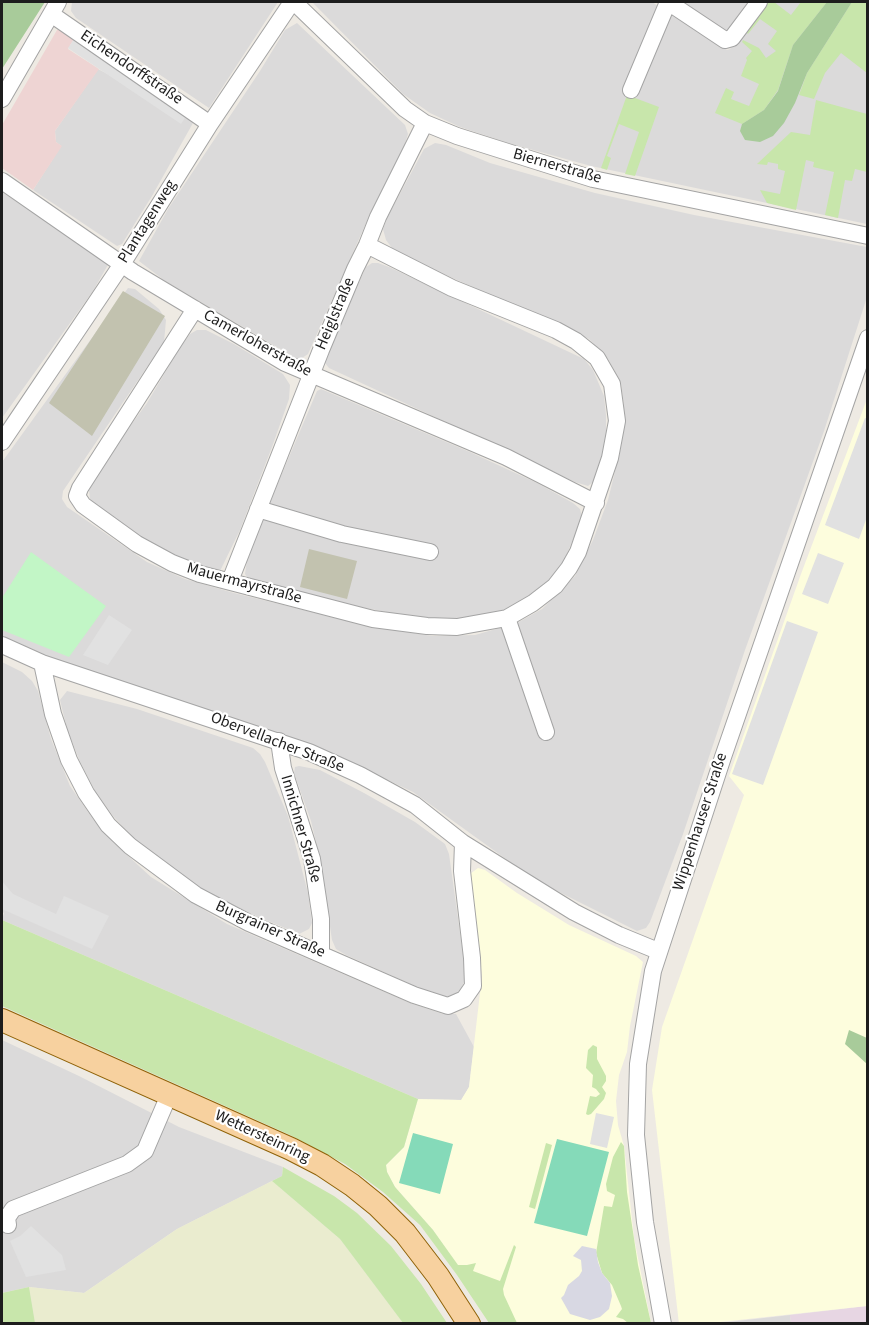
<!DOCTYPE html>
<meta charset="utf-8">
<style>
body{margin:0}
#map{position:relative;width:869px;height:1325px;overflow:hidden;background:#eeeae3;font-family:"Source Sans 3",sans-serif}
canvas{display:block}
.frame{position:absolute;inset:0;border:3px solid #1d1d1d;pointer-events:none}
</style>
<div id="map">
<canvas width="869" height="1325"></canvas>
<div class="frame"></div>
</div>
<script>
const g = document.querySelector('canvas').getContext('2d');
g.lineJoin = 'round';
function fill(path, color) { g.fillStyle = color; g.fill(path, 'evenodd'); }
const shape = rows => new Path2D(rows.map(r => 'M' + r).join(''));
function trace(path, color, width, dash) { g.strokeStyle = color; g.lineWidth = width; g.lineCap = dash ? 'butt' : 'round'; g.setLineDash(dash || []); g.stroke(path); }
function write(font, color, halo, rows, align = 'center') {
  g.font = font + ' "Source Sans 3",sans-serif'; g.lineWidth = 4.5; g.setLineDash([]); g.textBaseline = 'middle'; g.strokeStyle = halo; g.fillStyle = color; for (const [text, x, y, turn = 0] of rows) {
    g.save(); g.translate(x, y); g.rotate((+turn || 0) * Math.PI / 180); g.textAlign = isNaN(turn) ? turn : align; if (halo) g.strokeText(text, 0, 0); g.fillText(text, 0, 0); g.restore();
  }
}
fill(shape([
 [72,2,278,2,209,108,76,18,71,11],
 [684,2,752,2,728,33,723,31],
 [313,3,652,2,727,50,730,49,764,2,867,2,867,224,591,166,508,143,460,127,430,113,403,94],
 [297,23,405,125,408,134,404,147,371,212,308,354,299,360,165,281,139,261,168,209,260,71,285,30],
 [98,69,187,115,193,123,152,196,122,244,117,246,33,190,61,146,56,142,55,131],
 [435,143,446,145,490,163,595,193,694,215,867,247,867,297,824,431,745,650,683,834,650,922,646,928,637,931,535,880,413,792,358,766,278,733,59,661,2,636,2,462,128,288,135,289,159,309,166,320,164,342,63,491,62,499,67,507,147,562,185,579,234,593,362,624,432,636,475,635,517,623,542,609,575,576,593,540,608,500,621,447,624,407,621,383,608,359,589,339,419,263,392,248,386,240,383,229,388,216,424,149],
 [2,192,109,263,93,291,2,418],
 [372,263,378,263,389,267,584,359,593,370,604,396,606,415,606,438,598,472,593,482,588,486,575,482,329,368,325,363,327,352,366,267],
 [197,330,206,330,234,344,283,374,290,385,289,399,272,447,240,530,220,571,186,562,150,543,95,505,90,499,89,490,101,466,147,403,179,349,190,334],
 [321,389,470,452,537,483,573,503,580,509,582,517,579,526,562,565,547,585,504,611,469,618,430,618,408,616,349,605,268,585,247,577,245,574,247,560,272,497,317,391],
 [2,662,22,672,32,681,38,691,51,739,70,786,93,819,114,843,151,877,227,924,410,1003,443,1014,456,1014,474,1047,469,1087,462,1100,418,1099,2,920,4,913,2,912],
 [67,691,137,709,253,748,260,754,265,762,288,816,308,893,312,923,309,929,299,934,233,906,206,892,138,843,113,816,95,791,80,762,67,729,60,700],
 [299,766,320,770,364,793,415,822,445,844,449,854,464,961,464,982,461,989,455,994,448,997,435,995,346,955,336,949,332,940,320,859,311,821,294,773,295,767],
 [2,1040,79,1076,179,1127,283,1167,282,1176,177,1229,84,1293,29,1287,2,1293],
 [790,1315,791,1323,711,1324]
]), '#dbdada');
fill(shape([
 [57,30,61,30,74,39,68,49,99,69,55,131,56,142,62,146,33,190,2,168,2,125]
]), '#eed4d3');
fill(shape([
 [867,1306,867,1323,791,1323,790,1315]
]), '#e7d6e3');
fill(shape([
 [867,399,867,1306,711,1323,679,1324,652,1090,662,1027,744,795,729,776,801,574],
 [478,868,485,870,517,893,569,925,636,956,643,962,630,1026,627,1052,619,1075,616,1101,618,1125,624,1146,634,1238,651,1323,497,1323,433,1230,395,1187,387,1172,386,1165,404,1147,418,1099,461,1100,469,1087,482,976,470,874]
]), '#fdfddd');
fill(shape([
 [123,291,165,316,92,436,49,403],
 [309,549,357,561,347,599,300,587]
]), '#c2c2af');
fill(shape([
 [272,1181,340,1239,403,1323,35,1323,29,1287,84,1293,177,1229]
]), '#eaeccf');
fill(shape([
 [764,2,774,2,791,15,801,2,827,2,793,45,778,90,764,110,742,124,715,113,726,88,734,92,731,99,749,106,759,84,741,76,747,60,746,58,752,51,742,42,743,40,759,48,766,58,776,51,768,44,777,31,760,19,748,34,744,30],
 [852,2,867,2,867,73,841,53,825,73,814,99,799,95,807,73],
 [627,95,659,107,635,176,625,174,639,132,619,124,607,156,611,158,607,170,601,168],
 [816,100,867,114,867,172,855,169,852,181,845,180,838,218,825,215,834,172,813,167,814,162,806,160,796,210,767,203,760,190,780,194,785,171,778,169,778,164,768,162,767,165,757,164,791,132,810,135],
 [2,920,418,1099,404,1147,386,1165,387,1172,395,1187,433,1230,458,1265,467,1265,476,1263,473,1271,500,1281,514,1245,516,1247,503,1289,504,1295,517,1323,489,1323,457,1275,420,1225,383,1192,345,1164,290,1135,2,1006],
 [593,1045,597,1047,597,1059,606,1076,606,1081,602,1087,606,1093,604,1099,591,1114,588,1115,586,1114,590,1096,596,1097,600,1094,596,1089,592,1087,593,1075,586,1068,588,1050],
 [621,1142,624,1146,627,1192,638,1265,651,1323,628,1323,623,1319,616,1317,622,1309,621,1306,612,1285,602,1273,596,1253,604,1206,612,1207,615,1195,607,1191,606,1184,613,1157],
 [546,1143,552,1145,535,1209,529,1207],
 [283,1167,334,1196,357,1213,391,1246,421,1284,447,1323,403,1323,340,1239,272,1181,282,1176],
 [29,1287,35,1323,2,1323,2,1293]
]), '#c8e6ab');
fill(shape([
 [2,2,45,2,2,69],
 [827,2,852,2,807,73,795,103,784,123,773,136,760,142,745,140,740,131,742,124,764,110,778,91,793,45],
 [849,1030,867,1038,867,1064,845,1044]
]), '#a8cb9a');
fill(shape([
 [31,552,106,606,69,657,2,630,2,598]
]), '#c2f6c6');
fill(shape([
 [413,1133,453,1144,440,1194,399,1183],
 [557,1139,609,1152,587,1236,534,1223]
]), '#85dab9');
fill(shape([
 [74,39,187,115,181,124,68,48],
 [865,418,868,419,867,517,859,539,825,525],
 [818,553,844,563,828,604,802,594],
 [109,615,132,630,108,665,83,655],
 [787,621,818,632,763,785,732,774],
 [2,881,13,894,56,914,64,896,109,916,92,949,2,909],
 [596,1113,614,1117,607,1148,590,1144],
 [31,1226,62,1255,66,1270,26,1277,10,1241,20,1236]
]), '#e1e1e1');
fill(shape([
 [582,1246,596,1249,598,1262,602,1273,610,1283,612,1296,609,1309,600,1317,590,1320,570,1314,561,1298,564,1295,568,1285,579,1276,582,1271,581,1260,573,1256]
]), '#d8d8e3');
const minor = shape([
 [294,2,405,109,425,123,457,136,593,179,868,236],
 [668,2,725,40,732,38,759,2],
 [51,14,210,124],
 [631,90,668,2],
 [2,99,58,2],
 [2,181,133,272,285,363,506,457,596,503],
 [195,309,80,488,77,496,83,505,137,544,172,563,200,574,373,619,427,626,457,627,507,618,533,603,555,586,569,568,578,552,610,458,617,421,612,384,597,358,576,341,556,330,452,288,367,245],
 [2,442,122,264,210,124,292,2],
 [258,509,342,534,430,552],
 [230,581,321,350,355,269,367,245,378,217,425,123],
 [507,618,546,732],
 [2,645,42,663,309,752,360,775,415,805,463,843,574,912,619,935,658,951],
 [42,663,53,714,69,760,86,793,108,825,130,846,196,895,249,923,414,995,448,1006,464,999,473,986,472,958,462,871,463,843],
 [279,741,283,768,312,859,321,919,321,953],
 [8,1225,7,1218,13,1209,127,1164,145,1151,169,1095],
 [663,1324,645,1222,636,1135,638,1064,653,971,723,757,868,338]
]);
const major = shape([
 [2,1020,291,1149,322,1165,352,1185,378,1206,405,1233,438,1276,469,1324]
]);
trace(minor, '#a4a4a4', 18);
trace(major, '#8f6207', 24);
trace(minor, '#fff', 16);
trace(major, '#f7d19f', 22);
write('16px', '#1d1d1d', '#fff', [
 ["Eichendorffstraße",131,68,34],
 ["Biernerstraße",557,167,16],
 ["Plantagenweg",148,222,-58],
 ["Heiglstraße",336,314,-67],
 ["Camerloherstraße",257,344,29],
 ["Mauermayrstraße",244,584,15],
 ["Obervellacher Straße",277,743,21],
 ["Wippenhauser Straße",701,822,-72],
 ["Innichner Straße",300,829,74],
 ["Burgrainer Straße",270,930,24],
 ["Wettersteinring",262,1137,25]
]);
</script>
